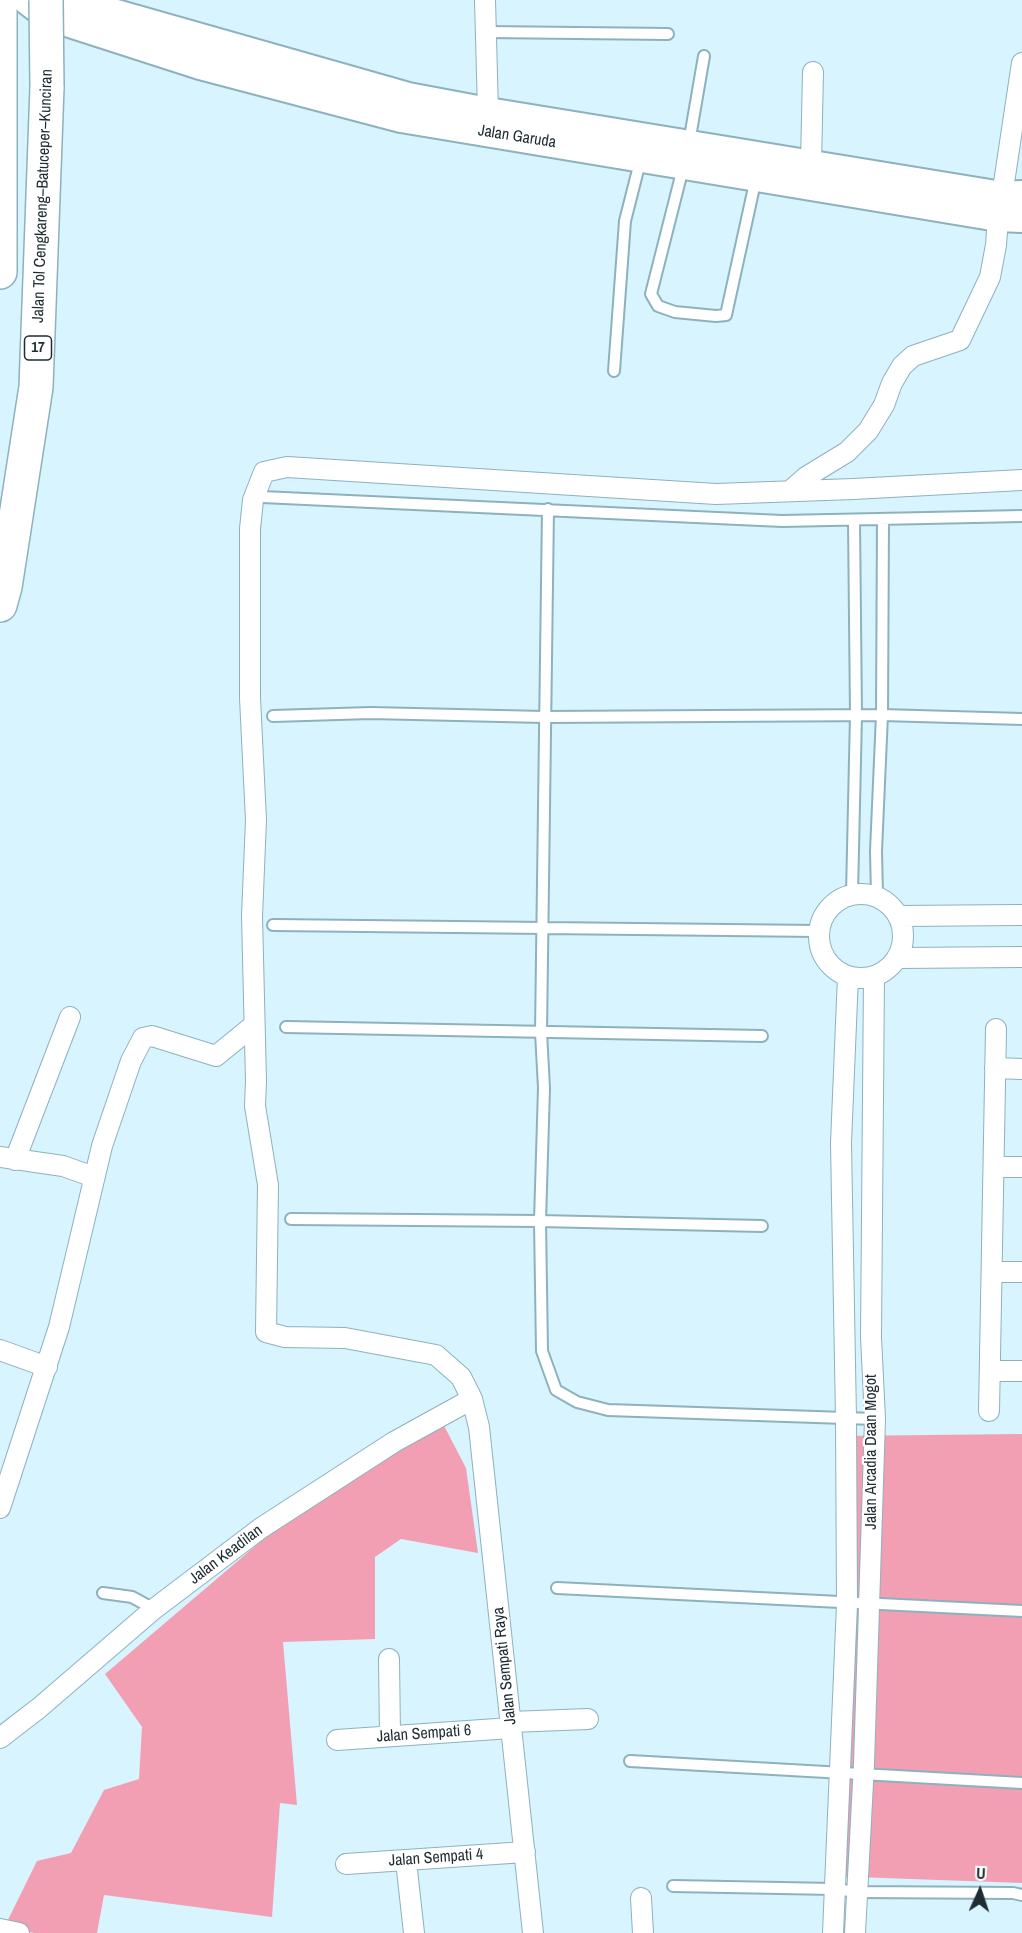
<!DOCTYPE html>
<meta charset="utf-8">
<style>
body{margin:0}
#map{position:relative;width:1022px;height:1933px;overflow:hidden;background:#d7f4ff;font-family:"Archivo Narrow",sans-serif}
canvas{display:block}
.north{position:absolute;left:950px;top:1861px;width:60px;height:60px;-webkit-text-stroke:4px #fff;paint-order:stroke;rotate:3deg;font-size:16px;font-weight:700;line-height:24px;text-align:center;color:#1f2d32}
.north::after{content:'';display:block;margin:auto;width:21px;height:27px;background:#1f2d32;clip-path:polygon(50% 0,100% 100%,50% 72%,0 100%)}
</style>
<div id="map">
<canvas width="1022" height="1933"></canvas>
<div class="north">U</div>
</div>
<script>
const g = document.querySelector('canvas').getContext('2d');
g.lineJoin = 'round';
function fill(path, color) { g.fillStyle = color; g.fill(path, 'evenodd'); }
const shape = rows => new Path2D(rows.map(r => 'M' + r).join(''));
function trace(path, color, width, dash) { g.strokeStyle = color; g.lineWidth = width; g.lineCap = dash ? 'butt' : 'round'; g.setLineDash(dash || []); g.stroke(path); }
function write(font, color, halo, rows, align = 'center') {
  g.font = font + ' "Archivo Narrow",sans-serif'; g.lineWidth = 4.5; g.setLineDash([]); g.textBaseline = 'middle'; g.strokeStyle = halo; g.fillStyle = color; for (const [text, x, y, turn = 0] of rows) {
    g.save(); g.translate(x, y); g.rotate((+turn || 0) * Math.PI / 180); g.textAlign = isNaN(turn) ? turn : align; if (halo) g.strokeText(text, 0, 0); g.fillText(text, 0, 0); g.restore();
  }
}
fill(shape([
 [439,1416,466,1468,478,1553,401,1539,375,1557,375,1639,283,1642,297,1805,280,1803,272,1917,104,1895,97,1933,34,1933,5,1926,37,1861,71,1853,104,1790,139,1779,142,1727,105,1674,360,1457],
 [1022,1434,1022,1883,829,1876,840,1589,838,1436]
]), '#f29fb3');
const lane = shape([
 [486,32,668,34],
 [689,143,704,56],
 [684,164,651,294,658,306,675,312,716,316,726,315,756,178],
 [614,371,625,221,641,158],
 [262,497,782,521,1022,516],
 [548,509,541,1032,544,1088,540,1221,542,1351,556,1390,577,1402,608,1410,875,1419],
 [273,716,371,713,544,717,882,715,1022,719],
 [852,894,856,715,854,521],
 [877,896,876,851,882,715,883,520],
 [273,925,818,931],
 [286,1027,762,1036],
 [291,1219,540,1221,762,1226],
 [557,1588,1022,1611],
 [103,1593,132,1597,154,1609],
 [630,1761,1022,1783],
 [673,1886,834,1889,858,1892,1013,1893,1022,1895]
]);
const street = shape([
 [485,0,488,112],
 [811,164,813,72],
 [1002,196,1022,63],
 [790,491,806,477,847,452,868,431,884,405,892,383,902,366,913,356,960,340,990,277,996,245,998,217],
 '819 936a42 42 0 1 1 84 0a42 42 0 1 1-84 0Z',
 [899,916,1022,915],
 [897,958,1022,957],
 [995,1068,1022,1069],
 [0,1157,63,1166,94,1177],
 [15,1160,70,1017],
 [994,1167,1022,1167],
 [992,1272,1022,1272],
 [0,1350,47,1367],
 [990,1371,1022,1371],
 [989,1411,996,1029],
 [0,1508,59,1327,102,1146,131,1061,143,1038,152,1036,216,1056,254,1025],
 [389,1659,390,1736],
 [511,1722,588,1719],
 [0,1738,39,1708,154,1609,261,1528,394,1442,472,1399],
 [337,1740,511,1728],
 [406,1861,414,1933],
 [346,1864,525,1852],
 [641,1898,643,1933],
 [0,1929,19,1933],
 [533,1933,479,1427,472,1399,461,1377,436,1355,345,1338,285,1337,266,1332,268,1185,255,1106,256,1081,252,916,256,820,250,698,250,529,253,500,264,472,287,467,716,494,853,489,1022,480],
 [833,1933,847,1604,846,1418,841,1143,848,976],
 [855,1933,864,1764,875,1419,871,1337,874,976]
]);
const secondary = shape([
 [27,0,48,16,200,65,401,118,998,217,1022,218],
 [67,0,408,97,488,112,1002,196,1022,195]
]);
const highway = shape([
 [0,272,0,0],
 [0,605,5,587,36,387,47,87]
]);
trace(lane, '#8eb1be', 14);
trace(street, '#8eb1be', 22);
trace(secondary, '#8eb1be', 32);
trace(highway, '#8eb1be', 36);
trace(lane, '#fff', 10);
trace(street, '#fff', 20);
trace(secondary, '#fff', 28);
trace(highway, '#fff', 33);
const highwayBridge = shape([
 [46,0,47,87]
]);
trace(highwayBridge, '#8eb1be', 36, []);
trace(highwayBridge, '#fff', 33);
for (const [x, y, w] of [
 [38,348,27]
]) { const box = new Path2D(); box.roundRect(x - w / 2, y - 12, w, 24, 4.5); g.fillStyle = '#fff'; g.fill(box); trace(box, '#1f2d32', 1.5); }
write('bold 15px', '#1f2d32', null, [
 ["17",38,348]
]);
write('16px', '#1f2d32', '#fff', [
 ["Jalan Garuda",517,137,9],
 ["Jalan Tol Cengkareng–Batuceper–Kunciran",43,196,-88],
 ["Jalan Arcadia Daan Mogot",872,1452,-90],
 ["Jalan Keadilan",226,1555,-37],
 ["Jalan Sempati Raya",505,1666,-96],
 ["Jalan Sempati 6",424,1734,-4],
 ["Jalan Sempati 4",436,1858,-4]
]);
</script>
